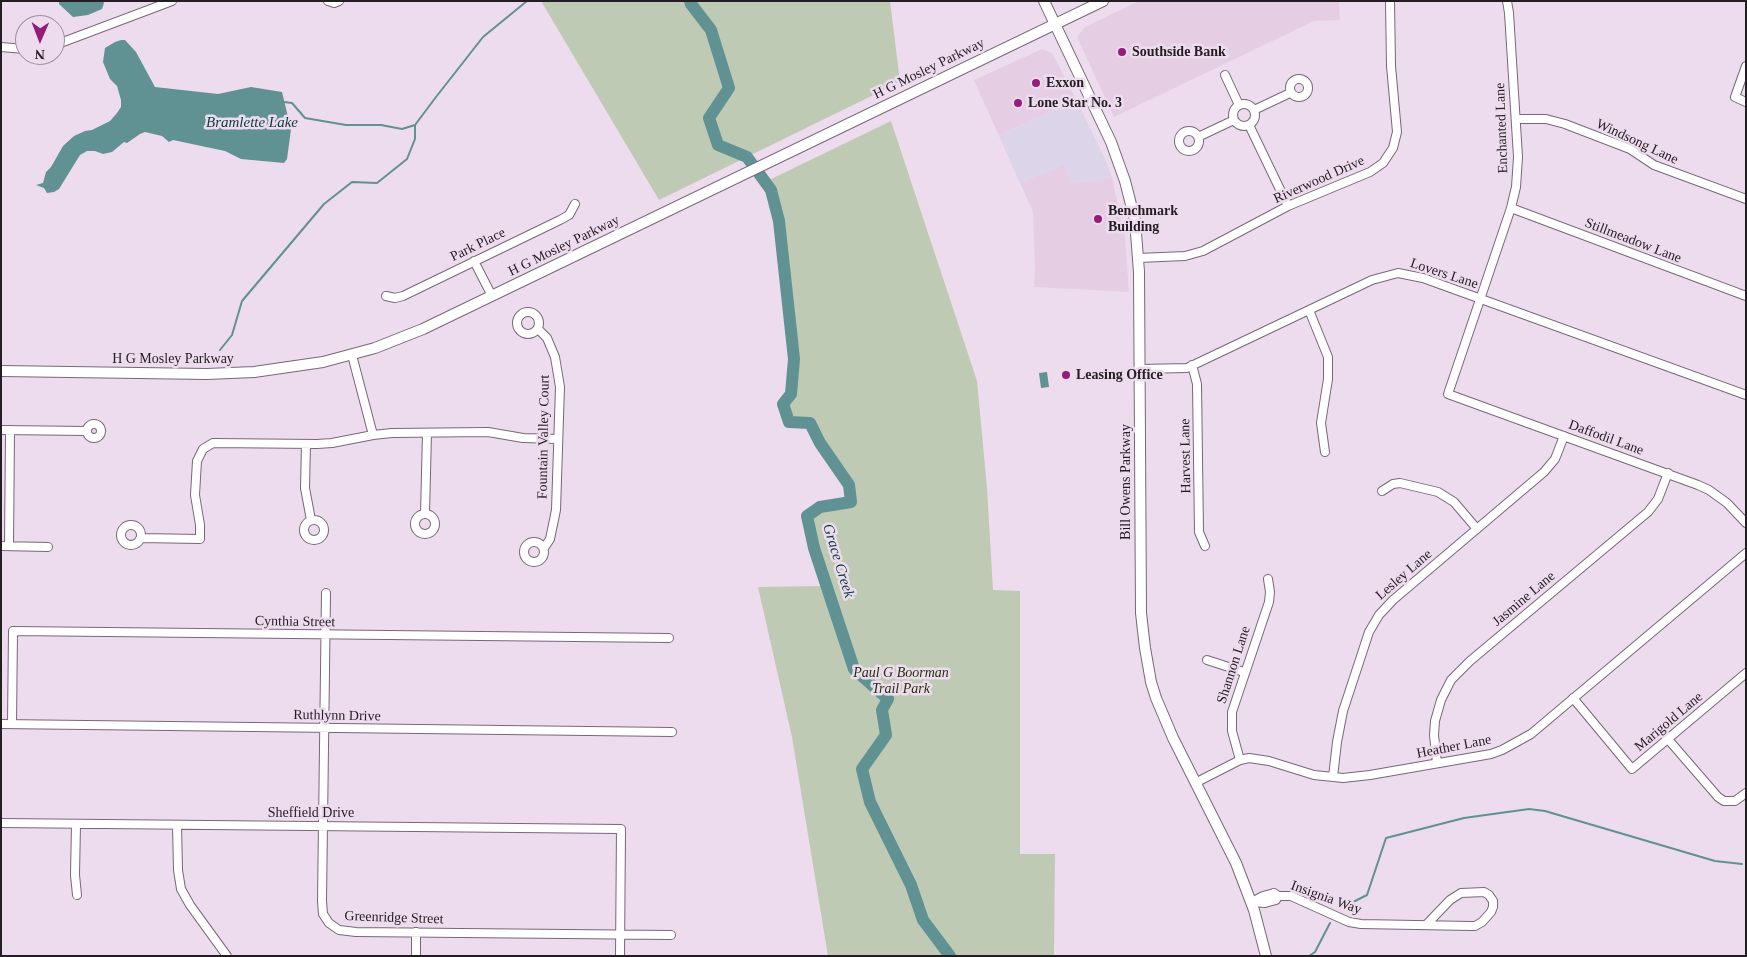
<!DOCTYPE html>
<style>
body{margin:0}
#map{position:relative;width:1747px;height:957px;overflow:hidden;background:#eddced;font-family:Georgia,serif}
canvas{display:block}
.frame{position:absolute;inset:0;border:2px solid #241d23;pointer-events:none}
.north{position:absolute;left:15px;top:15px;width:50px;height:50px;box-sizing:border-box;background:#eddced;border:1px solid #9d909c;border-radius:50%;rotate:181deg;font-size:14px;font-weight:700;line-height:20px;text-align:center;color:#241d23}
.north::after{content:'';display:block;margin:auto;width:18px;height:22px;background:#951c77;clip-path:polygon(50% 0,100% 100%,50% 72%,0 100%)}
</style>
<div id="map">
<canvas width="1747" height="957"></canvas>
<div class="frame"></div>
<div class="north">N</div>
</div>
<script>
const g = document.querySelector('canvas').getContext('2d');
g.lineJoin = 'round';
function fill(path, color) { g.fillStyle = color; g.fill(path, 'evenodd'); }
const shape = rows => new Path2D(rows.map(r => 'M' + r).join(''));
function trace(path, color, width, dash) { g.strokeStyle = color; g.lineWidth = width; g.lineCap = dash ? 'butt' : 'round'; g.setLineDash(dash || []); g.stroke(path); }
function write(font, color, halo, rows, align = 'center') {
  g.font = font + ' Georgia,serif'; g.lineWidth = 5; g.setLineDash([]); g.textBaseline = 'middle'; g.strokeStyle = halo; g.fillStyle = color; for (const [text, x, y, turn = 0] of rows) {
    g.save(); g.translate(x, y); g.rotate((+turn || 0) * Math.PI / 180); g.textAlign = isNaN(turn) ? turn : align; if (halo) g.strokeText(text, 0, 0); g.fillText(text, 0, 0); g.restore();
  }
}
fill(shape([
 [1139,1,1339,1,1340,20,1314,21,1114,117,1077,37,1085,27],
 [1042,49,1052,53,1076,99,999,136,974,80],
 [1064,164,1072,183,1112,178,1125,237,1129,292,1034,287,1035,269,1033,212,1020,183]
]), '#e5cee4');
fill(shape([
 [1076,99,1106,161,1112,178,1072,183,1064,164,1020,183,999,136]
]), '#dcd4e9');
fill(shape([
 [541,1,890,1,900,82,659,200],
 [891,121,977,381,987,488,993,590,1020,591,1020,854,1055,854,1054,956,828,956,792,737,758,587,827,586,814,548,807,516,820,507,851,502,849,485,820,443,810,424,789,422,783,404,791,394,794,359,779,221,771,190,765,182]
]), '#becab3');
fill(shape([
 [59,1,103,1,104,3,102,9,88,15,73,17,59,4],
 [121,40,125,40,136,52,155,87,218,94,251,87,282,92,291,129,287,159,284,163,241,159,225,151,173,140,169,142,162,136,145,132,140,134,127,143,124,142,112,152,103,154,95,151,87,151,80,155,59,189,54,192,47,193,44,188,36,185,43,183,46,172,51,167,63,146,74,136,85,131,92,130,110,121,117,113,121,107,121,100,117,86,110,79,103,62,105,48,115,42],
 [1047,372,1049,387,1041,388,1039,373]
]), '#609193');
trace(shape([
 [284,102,292,103,305,118,346,125,381,125,402,129,415,125],
 [220,350,232,335,242,301,324,204,352,182,377,183,407,159,415,139,415,125,436,97,483,37,527,1],
 [1340,906,1355,901,1367,895,1386,838,1464,818,1529,809,1545,811,1715,861,1742,864],
 [1309,956,1315,952,1330,923]
]), '#609193', 2);
trace(shape([
 [690,1,691,4,711,30,729,88,709,118,718,145,747,157,771,190,779,221,794,359,791,394,783,404,789,422,810,423,820,443,849,485,851,502,820,507,807,516,814,548,854,669,888,699,882,710,886,735,862,769,870,802,911,885,923,920,950,956]
]), '#609193', 12);
const minor = shape([
 [328,1,334,3,339,1],
 [1507,1,1509,13,1518,157,1516,187,1511,208,1448,394,1698,485,1709,490,1727,503,1746,523],
 [55,45,172,1],
 [1,47,25,49],
 [1746,66,1735,97,1746,102],
 [1225,75,1239,105],
 '1290 88a9 9 0 1 1 18 0a9 9 0 1 1-18 0Z',
 '1233 115a11 11 0 1 1 22 0a11 11 0 1 1-22 0Z',
 [1254,110,1290,93],
 [1516,119,1546,119,1565,124,1630,149,1654,165,1746,199],
 [1249,125,1288,206],
 '1179 141a10 10 0 1 1 20 0a10 10 0 1 1-20 0Z',
 [1198,137,1234,120],
 [1511,208,1746,296],
 [1138,258,1185,256,1203,251,1288,206,1370,172,1383,163,1393,148,1397,132,1391,66,1390,1],
 [474,261,492,296],
 [386,296,395,298,403,296,560,220,569,215,575,204],
 [1309,310,1328,357,1328,379,1321,423,1325,452],
 '517 323a11 11 0 1 1 22 0a11 11 0 1 1-22 0Z',
 [538,329,547,338,555,357,560,387,556,510,550,539,544,548],
 [352,355,373,435],
 [1192,365,1197,384,1199,532,1205,546],
 [1140,369,1187,368,1372,280,1398,273,1423,278,1746,395],
 '87 431a7 7 0 1 1 14 0a7 7 0 1 1-14 0Z',
 [1,430,87,431],
 [306,444,305,488,311,520],
 [1382,491,1393,484,1400,483,1438,492,1454,502,1477,529],
 [425,514,427,433],
 '415 524a10 10 0 1 1 20 0a10 10 0 1 1-20 0Z',
 '304 530a10 10 0 1 1 20 0a10 10 0 1 1-20 0Z',
 '121 535a10 10 0 1 1 20 0a10 10 0 1 1-20 0Z',
 [141,538,200,539,200,525,195,495,197,461,203,449,213,443,317,444,332,443,373,435,392,433,488,432,523,438,558,439],
 '524 552a10 10 0 1 1 20 0a10 10 0 1 1-20 0Z',
 [1,546,48,547],
 [9,546,10,430],
 [326,593,322,901,323,914,329,923,339,930,356,932,671,935],
 [1207,660,1244,672],
 [1573,698,1632,769,1746,673],
 [1,724,672,732],
 [12,724,13,631,669,638],
 [1667,738,1718,797,1724,801,1735,801,1746,793],
 [1240,760,1232,731,1232,712,1269,602,1270,592,1268,579],
 [1437,763,1434,735,1435,721,1441,700,1451,680,1470,661,1648,512,1658,499,1668,473],
 [1333,777,1337,742,1343,711,1369,632,1379,615,1393,600,1544,472,1555,459,1564,436],
 [1195,783,1240,760,1249,758,1269,761,1314,775,1343,778,1370,775,1491,754,1502,750,1531,734,1746,553],
 [1,823,621,829,620,956],
 [76,824,75,875,77,895],
 [177,825,178,870,181,889,190,905,227,956],
 [1274,893,1278,896,1276,900,1265,903,1252,902,1263,896,1274,893],
 [1278,896,1291,896,1349,922,1361,924,1471,926,1475,926,1482,922,1491,912,1493,907,1493,901,1489,895,1484,892,1461,893,1450,900,1426,925],
 [416,956,416,932]
]);
const major = shape([
 [1044,1,1111,142,1125,181,1135,220,1139,272,1141,613,1145,648,1151,682,1156,698,1173,738,1236,863,1254,910,1266,956],
 [1,371,207,374,254,372,323,362,375,348,423,329,1103,1]
]);
trace(minor, '#776877', 10);
trace(major, '#776877', 12);
trace(minor, '#fff', 8);
trace(major, '#fff', 10);
for (const [x, y, r, color] of [
 [1122,52,5,"#951c77"],
 [1036,83,5,"#951c77"],
 [1018,103,5,"#951c77"],
 [1098,219,5,"#951c77"],
 [1066,375,5,"#951c77"]
]) { const dot = new Path2D(); dot.arc(x, y, r, 0, 2 * Math.PI); g.fillStyle = color; g.fill(dot); trace(dot, '#eddced', 2); }
write('bold 14px', '#241d23', '#eddced', [
 ["Southside Bank",1132,52],
 ["Exxon",1046,83],
 ["Lone Star No. 3",1028,103],
 ["Benchmark",1108,211],
 ["Building",1108,227],
 ["Leasing Office",1076,375]
], 'left');
write('14px', '#241d23', '#eddced', [
 ["H G Mosley Parkway",929,69,-26],
 ["Enchanted Lane",1502,128,-92],
 ["Windsong Lane",1637,142,25],
 ["Riverwood Drive",1319,180,-24],
 ["Stillmeadow Lane",1633,241,21],
 ["Park Place",478,245,-26],
 ["H G Mosley Parkway",564,246,-26],
 ["Lovers Lane",1444,274,18],
 ["H G Mosley Parkway",173,359],
 ["Fountain Valley Court",544,437,-89],
 ["Daffodil Lane",1606,438,20],
 ["Harvest Lane",1186,456,-91],
 ["Bill Owens Parkway",1126,482,-90],
 ["Lesley Lane",1404,575,-41],
 ["Jasmine Lane",1524,599,-40],
 ["Cynthia Street",295,622,1],
 ["Shannon Lane",1234,665,-72],
 ["Ruthlynn Drive",337,716,1],
 ["Marigold Lane",1669,722,-40],
 ["Heather Lane",1454,747,-11],
 ["Sheffield Drive",311,813],
 ["Insignia Way",1326,898,20],
 ["Greenridge Street",394,918,2]
]);
write('italic 14px', '#1d2f07', '#eddced', [
 ["Paul G Boorman",901,673],
 ["Trail Park",901,689]
]);
write('italic 15px', '#0a3b3d', '#eddced', [
 ["Bramlette Lake",252,123],
 ["Grace Creek",838,561,73]
]);
</script>
